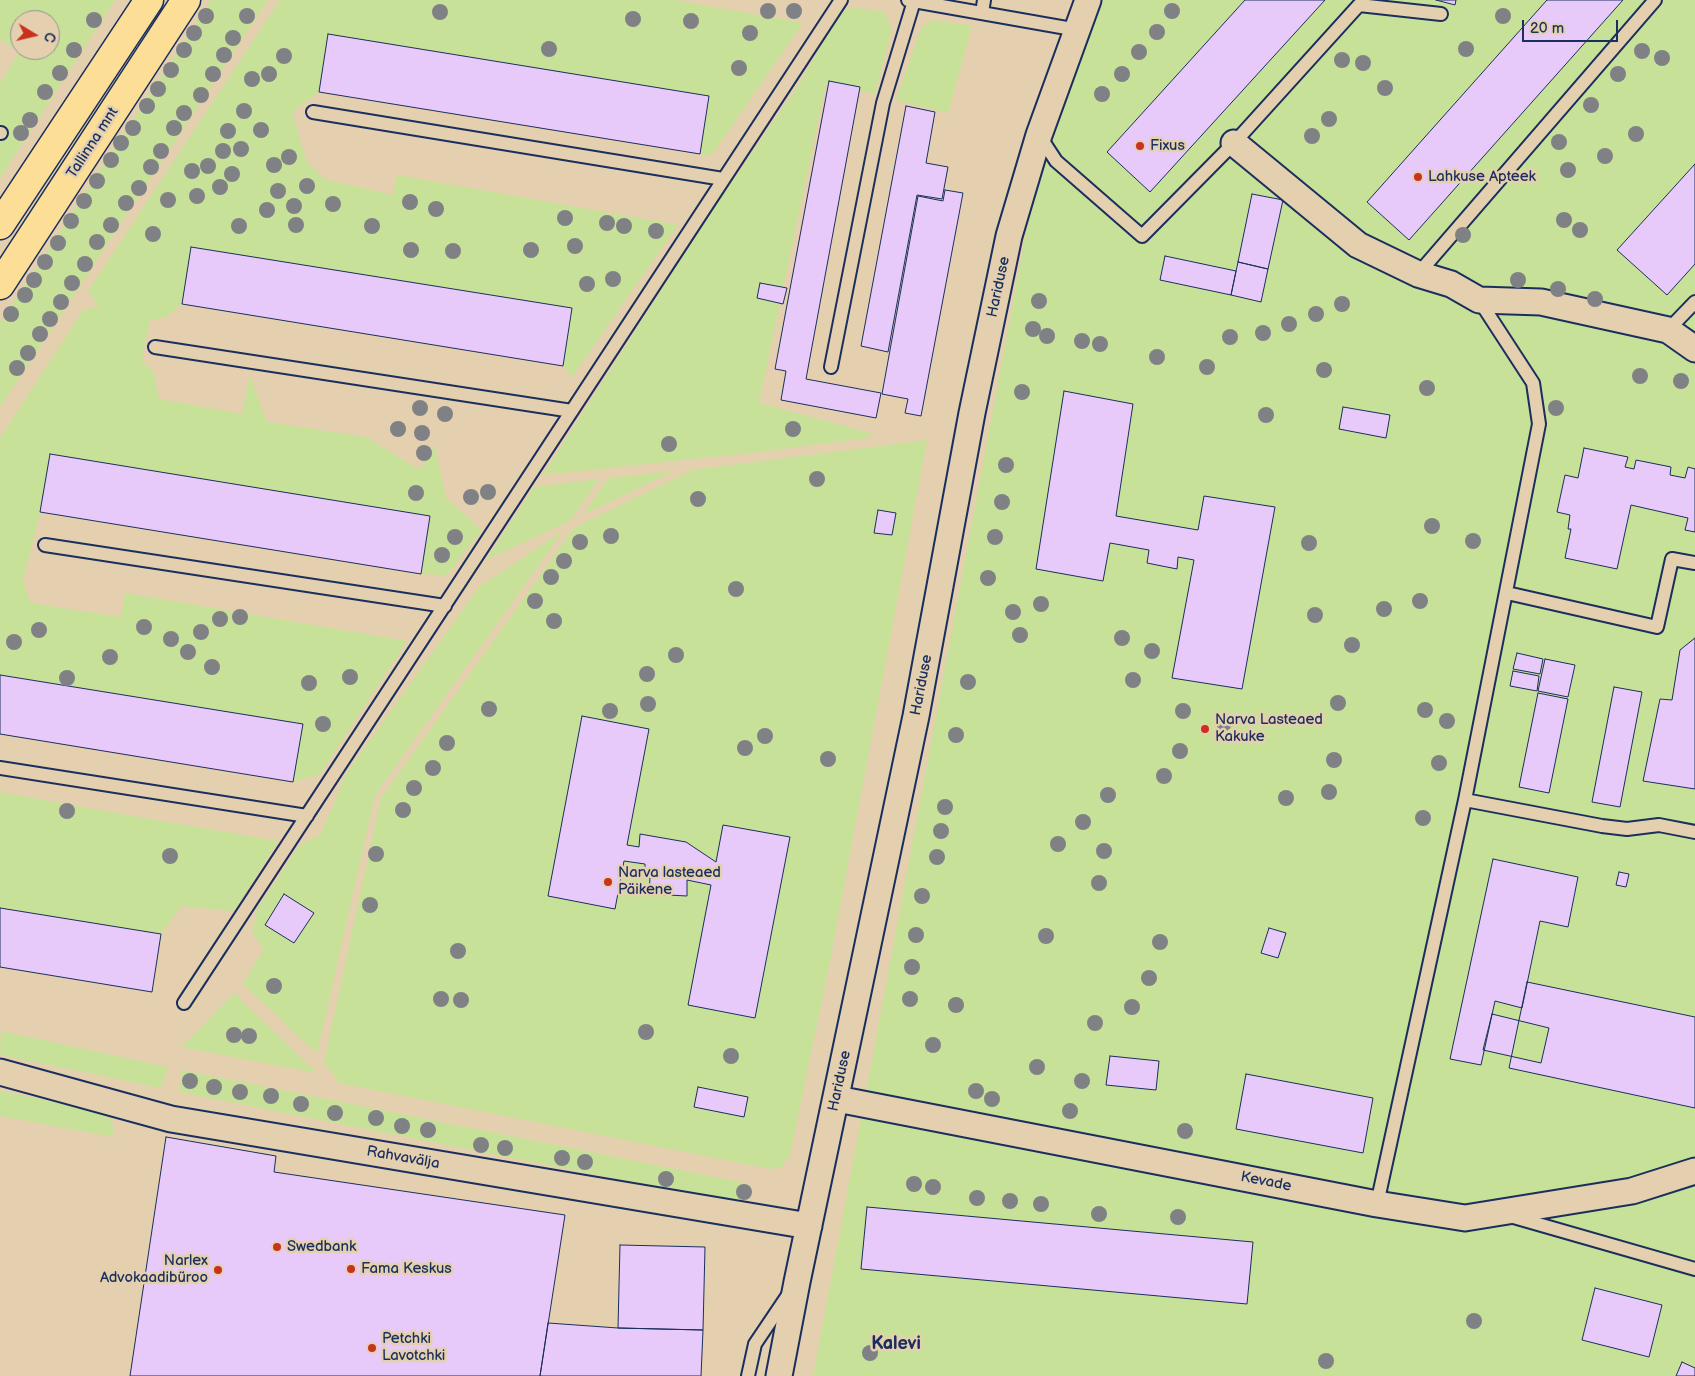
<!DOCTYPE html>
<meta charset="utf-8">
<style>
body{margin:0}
#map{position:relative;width:1695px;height:1376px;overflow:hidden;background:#e4d0ae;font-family:"Balsamiq Sans",sans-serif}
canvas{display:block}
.north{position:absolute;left:10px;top:10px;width:50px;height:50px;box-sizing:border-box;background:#e4d0ae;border:1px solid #94908e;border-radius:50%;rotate:99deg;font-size:14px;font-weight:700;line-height:20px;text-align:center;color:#1b2f5e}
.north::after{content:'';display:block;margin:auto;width:18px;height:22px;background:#c8321e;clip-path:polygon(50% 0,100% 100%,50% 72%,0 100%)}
.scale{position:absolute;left:1522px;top:20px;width:96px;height:22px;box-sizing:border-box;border:2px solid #1b2f5e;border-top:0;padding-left:6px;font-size:15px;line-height:18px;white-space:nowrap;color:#1b2f5e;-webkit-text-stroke:4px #e4d0ae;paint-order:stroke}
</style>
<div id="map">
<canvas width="1695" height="1376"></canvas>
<div class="north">С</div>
<div class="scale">20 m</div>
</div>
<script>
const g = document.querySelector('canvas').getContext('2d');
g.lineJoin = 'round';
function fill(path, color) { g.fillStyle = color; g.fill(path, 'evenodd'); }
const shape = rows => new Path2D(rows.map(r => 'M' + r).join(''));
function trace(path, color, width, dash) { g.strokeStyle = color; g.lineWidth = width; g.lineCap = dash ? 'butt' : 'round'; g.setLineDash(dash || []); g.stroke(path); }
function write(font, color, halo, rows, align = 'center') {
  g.font = font + ' "Balsamiq Sans",sans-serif'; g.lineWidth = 5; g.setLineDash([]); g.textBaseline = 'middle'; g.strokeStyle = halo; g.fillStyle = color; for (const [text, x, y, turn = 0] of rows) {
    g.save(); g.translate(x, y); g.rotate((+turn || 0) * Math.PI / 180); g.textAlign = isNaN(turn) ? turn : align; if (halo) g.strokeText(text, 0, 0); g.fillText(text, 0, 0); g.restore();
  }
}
fill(shape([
 [0,0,115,0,0,178,0,83,19,52,0,39],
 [20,20,50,20,50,50,20,50],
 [211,0,268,0,0,407,0,323],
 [280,0,676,0,803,23,711,156,700,154,709,96,328,34,319,92,292,112,306,160,324,179,393,195,397,175,678,225,572,377,563,366,572,308,191,247,182,304,167,317,150,320,142,360,154,373,159,399,242,414,250,375,267,422,366,437,420,470,435,445,446,498,482,530,447,575,421,574,430,516,50,454,40,512,23,581,31,603,121,617,125,593,407,641,320,774,293,782,303,724,0,675,0,438,83,310,99,306,88,291],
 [1103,0,1695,0,1695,1376,813,1376,1031,206,1052,138],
 [853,7,884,12,892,28,875,94,826,83,759,403,874,434,866,438,759,452,543,475,718,202,800,83,839,14],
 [934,20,972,26,948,113,896,100,920,31,926,23],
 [927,440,829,966,790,1155,781,1167,771,1169,339,1083,324,1062,381,798,574,528,692,470],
 [674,471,583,515,608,478],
 [599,479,570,521,486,560,534,487],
 [563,531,375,795,317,1054,243,984,264,949,252,932,257,909,300,845,321,834,346,774,479,587],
 [0,792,99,810,278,841,234,911,181,906,161,934,0,908],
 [234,993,317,1073,181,1047],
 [1,1031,168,1067,161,1088,0,1055],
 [182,1070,750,1184,744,1204,179,1092],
 [0,1091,96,1110,108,1116,114,1126,114,1137,0,1116]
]), '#c7e298');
const building = shape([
 [1245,0,1325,0,1150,192,1107,152,1245,0],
 [1436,0,1456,0,1455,5,1436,0],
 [1547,0,1623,0,1409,240,1367,202,1547,0],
 [328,34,709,96,700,154,319,92,328,34],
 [829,81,860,87,806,379,881,393,876,418,781,400,786,371,775,369,829,81],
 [906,106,935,112,926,163,948,167,942,199,917,195,888,352,861,346,906,106],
 [1695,164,1695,264,1667,295,1617,250,1695,164],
 [945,190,963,193,921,416,905,413,908,399,882,394,918,196,943,201,945,190],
 [1252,194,1283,200,1268,269,1238,262,1252,194],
 [191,247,572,308,563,366,182,304,191,247],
 [1165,256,1236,271,1231,295,1160,280,1165,256],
 [1238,262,1268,269,1261,302,1231,295,1238,262],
 [760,283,787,288,783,304,757,298,760,283],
 [1064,391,1133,404,1116,516,1198,530,1204,496,1275,507,1242,689,1172,678,1194,560,1178,557,1177,569,1147,563,1149,550,1110,543,1103,581,1036,569,1064,391],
 [1343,407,1390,415,1386,438,1339,429,1343,407],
 [1584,448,1628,457,1625,467,1634,469,1636,460,1671,467,1670,475,1685,478,1688,467,1695,469,1695,532,1685,530,1688,518,1631,505,1617,569,1565,558,1571,529,1568,529,1570,515,1557,512,1565,475,1578,478,1584,448],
 [50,454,430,516,421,574,40,512,50,454],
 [878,510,896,513,892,535,874,533,878,510],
 [1695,638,1695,789,1643,781,1660,699,1672,700,1680,650,1695,638],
 [1517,653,1543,659,1540,674,1513,669,1517,653],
 [1545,659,1575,665,1568,697,1538,691,1545,659],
 [1513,671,1539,676,1537,691,1510,686,1513,671],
 [0,675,303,724,293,782,0,734,0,675],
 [1614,687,1642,692,1620,807,1592,802,1614,687],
 [1538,693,1568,699,1549,793,1519,787,1538,693],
 [582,716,649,729,627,845,639,847,640,834,686,842,716,862,723,825,790,837,755,1018,688,1005,711,885,687,880,687,896,649,894,650,878,645,877,645,864,624,861,615,909,548,896,582,716],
 [1493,859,1578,877,1568,927,1540,921,1522,1008,1495,1001,1481,1065,1450,1059,1493,859],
 [1619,872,1629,874,1626,887,1616,885,1619,872],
 [284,894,314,913,294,943,265,925,284,894],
 [0,908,161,934,152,992,0,967,0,908],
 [1269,928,1286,933,1278,958,1261,953,1269,928],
 [1527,982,1695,1017,1695,1108,1509,1068,1527,982],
 [1492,1014,1549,1028,1541,1063,1483,1050,1492,1014],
 [1110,1056,1159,1061,1156,1090,1106,1085,1110,1056],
 [1246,1074,1373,1098,1363,1153,1236,1129,1246,1074],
 [698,1087,748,1097,744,1117,694,1107,698,1087],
 [166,1137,276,1156,274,1172,565,1215,540,1376,130,1376,166,1137],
 [867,1207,1253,1242,1247,1304,861,1269,867,1207],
 [620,1245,705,1247,703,1330,618,1328,620,1245],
 [1595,1288,1662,1305,1649,1357,1582,1340,1595,1288],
 [548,1323,618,1328,703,1330,701,1376,540,1376,548,1323],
 [1682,1362,1695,1368,1695,1376,1676,1376,1682,1362]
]);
fill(building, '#e7caf9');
trace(building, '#1b2f5e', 1);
const service = shape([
 [908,0,1078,30],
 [982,13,984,0],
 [313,112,723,179],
 [0,133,1,133],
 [1039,135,1056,161,1142,236,1234,143,1359,5,1441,14],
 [1418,274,1655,0],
 [1668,330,1695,302],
 [155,347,572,411],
 [831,367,883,103,914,1],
 [45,545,445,606],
 [1507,593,1657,627,1672,559,1695,563],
 [0,768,307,816],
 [1465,800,1602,826,1627,829,1659,825,1695,832],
 [184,1003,841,0],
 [1377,1204,1465,800,1539,424,1533,383,1479,300],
 [1510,1216,1695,1269],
 [748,1376,755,1344,788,1295]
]);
const minor = shape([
 [1234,143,1358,245,1418,274,1451,284,1479,300,1541,302,1668,330,1695,349],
 [0,1072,171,1119,809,1226],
 [837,1099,1377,1204,1465,1218,1632,1191,1695,1171],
 [779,1376,797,1282,916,716,972,413,1009,236,1039,135,1088,0]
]);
const trunk = shape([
 [0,225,149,0],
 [0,285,186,0]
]);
trace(service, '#1b2f5e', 16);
trace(minor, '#1b2f5e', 29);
trace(trunk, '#1b2f5e', 31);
trace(service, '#e4d0ae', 12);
trace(minor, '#e4d0ae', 25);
trace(trunk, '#fcde96', 28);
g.fillStyle = '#7f8185';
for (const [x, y] of [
 [768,11],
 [794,11],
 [1172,11],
 [440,12],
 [206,16],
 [247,16],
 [1503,16],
 [633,19],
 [94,20],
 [691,21],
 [1157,32],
 [194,33],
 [750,33],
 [233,38],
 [549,49],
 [1466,49],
 [74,50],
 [184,50],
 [1642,51],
 [1139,52],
 [224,55],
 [284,56],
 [1662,58],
 [1342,60],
 [1363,63],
 [739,68],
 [171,70],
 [60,73],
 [213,74],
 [269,74],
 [1122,74],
 [1618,74],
 [252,79],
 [1385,88],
 [158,89],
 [45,92],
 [1102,94],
 [201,95],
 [1591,105],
 [147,106],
 [244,111],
 [184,113],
 [1329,119],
 [30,120],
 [133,128],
 [174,128],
 [261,130],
 [228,131],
 [21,133],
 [1636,134],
 [1312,136],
 [1559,142],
 [121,143],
 [241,149],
 [161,151],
 [223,151],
 [1605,156],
 [289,157],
 [111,160],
 [274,165],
 [208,166],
 [151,167],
 [1568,170],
 [192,171],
 [232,174],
 [97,181],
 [307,186],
 [220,187],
 [139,188],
 [278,191],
 [197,196],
 [168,200],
 [84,201],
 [410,202],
 [126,203],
 [333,204],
 [294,206],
 [436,209],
 [267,210],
 [565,218],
 [1564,220],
 [71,221],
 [607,223],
 [111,225],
 [296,225],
 [239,226],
 [372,226],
 [624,226],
 [1580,230],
 [656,231],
 [153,234],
 [1463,235],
 [97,242],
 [58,243],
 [575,246],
 [411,250],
 [531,250],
 [453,251],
 [45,262],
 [85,264],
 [613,279],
 [34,280],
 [1518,280],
 [72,283],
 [587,284],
 [1558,289],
 [25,295],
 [1595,299],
 [1039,301],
 [61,302],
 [1342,304],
 [11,314],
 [1316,314],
 [50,319],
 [1289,324],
 [1033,329],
 [1263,333],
 [40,334],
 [1047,336],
 [1230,337],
 [1082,341],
 [1100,344],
 [28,353],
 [1157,357],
 [1207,367],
 [17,368],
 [1324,370],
 [1640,376],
 [1681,381],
 [1427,388],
 [1022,392],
 [420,408],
 [1556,408],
 [445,414],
 [1266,415],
 [398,429],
 [793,429],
 [422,433],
 [669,444],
 [424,453],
 [1006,465],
 [817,479],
 [488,492],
 [416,493],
 [471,497],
 [698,499],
 [1002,502],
 [1432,526],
 [611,536],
 [455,537],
 [995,537],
 [1473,541],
 [580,542],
 [1309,543],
 [442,555],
 [564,561],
 [551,577],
 [988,578],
 [736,589],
 [535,601],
 [1420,601],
 [1041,604],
 [1384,609],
 [1013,612],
 [1315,615],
 [240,617],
 [220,619],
 [554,621],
 [144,627],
 [39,630],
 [201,632],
 [1020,635],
 [1122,638],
 [171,639],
 [14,642],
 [1352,645],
 [1152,651],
 [188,652],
 [676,655],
 [110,657],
 [212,667],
 [647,674],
 [350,677],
 [67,678],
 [1133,680],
 [968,682],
 [309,683],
 [1338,703],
 [648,704],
 [489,709],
 [1425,710],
 [610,711],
 [1183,711],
 [1447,721],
 [1224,723],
 [323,724],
 [956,735],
 [765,736],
 [447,743],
 [745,748],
 [1180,751],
 [828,759],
 [1334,760],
 [1439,763],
 [433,768],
 [1164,776],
 [414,788],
 [1329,792],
 [1108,795],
 [1286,798],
 [945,807],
 [403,810],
 [67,811],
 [1423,818],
 [1083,822],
 [941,831],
 [1058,844],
 [1104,851],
 [376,854],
 [170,856],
 [937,857],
 [1099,883],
 [922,896],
 [370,905],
 [916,935],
 [1046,936],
 [1160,942],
 [458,951],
 [912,967],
 [1149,978],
 [274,986],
 [441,999],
 [910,999],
 [461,1000],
 [956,1005],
 [1132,1007],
 [1095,1023],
 [646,1032],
 [234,1035],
 [249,1036],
 [933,1045],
 [731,1056],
 [1037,1067],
 [190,1081],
 [1082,1081],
 [214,1087],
 [976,1091],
 [240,1092],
 [271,1096],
 [992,1099],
 [301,1104],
 [1070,1111],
 [335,1113],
 [376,1118],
 [402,1126],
 [428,1130],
 [1185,1131],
 [481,1145],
 [505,1148],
 [562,1158],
 [585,1162],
 [666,1179],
 [914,1184],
 [933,1187],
 [744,1192],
 [977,1198],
 [1010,1201],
 [1041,1204],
 [1099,1214],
 [1178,1217],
 [1474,1321],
 [870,1353],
 [1326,1361]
]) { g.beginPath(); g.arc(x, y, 8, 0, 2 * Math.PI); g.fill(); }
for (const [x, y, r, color] of [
 [1140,146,5,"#c8321e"],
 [1418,177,5,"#c8321e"],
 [1205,729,5,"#c8321e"],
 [608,882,5,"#c8321e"],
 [277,1247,5,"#c8321e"],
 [351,1269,5,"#c8321e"],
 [218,1270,5,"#c8321e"],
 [372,1348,5,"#c8321e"]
]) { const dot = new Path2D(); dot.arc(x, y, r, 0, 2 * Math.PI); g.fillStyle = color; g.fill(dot); trace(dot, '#e4d0ae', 2); }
write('15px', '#1b2f5e', '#e4d0ae', [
 ["Tallinna mnt",93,143,-57],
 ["Hariduse",999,287,-78],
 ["Hariduse",922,685,-79],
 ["Hariduse",840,1081,-78],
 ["Rahvavälja",403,1158,10],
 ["Kevade",1266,1182,11]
]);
write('15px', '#1b2f5e', '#e4d0ae', [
 ["Fixus",1150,146],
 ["Lahkuse Apteek",1428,177],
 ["Narva Lasteaed",1215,720],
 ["Kakuke",1215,737],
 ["Narva lasteaed",618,873],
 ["Päikene",618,890],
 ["Swedbank",287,1247],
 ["Narlex",208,1261,"right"],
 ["Advokaadibüroo",208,1278,"right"],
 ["Fama Keskus",361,1269],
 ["Petchki",382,1339],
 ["Lavotchki",382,1356]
], 'left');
write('bold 18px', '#1b2f5e', '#e4d0ae', [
 ["Kalevi",896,1344]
]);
</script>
